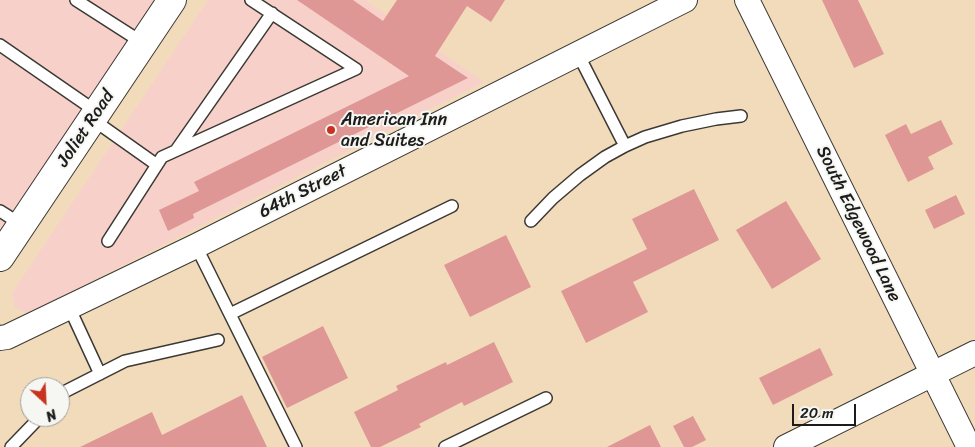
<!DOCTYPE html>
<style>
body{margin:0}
#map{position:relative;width:975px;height:447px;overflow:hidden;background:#f2dbbb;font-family:Sriracha,sans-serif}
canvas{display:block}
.north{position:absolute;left:20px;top:377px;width:50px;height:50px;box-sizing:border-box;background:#f6f6f2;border:1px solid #9f9f9c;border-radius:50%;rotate:155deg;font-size:14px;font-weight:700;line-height:20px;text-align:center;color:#1c1c1c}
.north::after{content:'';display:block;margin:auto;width:18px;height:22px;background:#c8321e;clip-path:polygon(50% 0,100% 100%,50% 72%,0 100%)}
.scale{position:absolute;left:792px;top:404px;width:64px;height:22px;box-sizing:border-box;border:2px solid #1c1c1c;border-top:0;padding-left:6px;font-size:15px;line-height:18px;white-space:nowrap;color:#1c1c1c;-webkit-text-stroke:4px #f6f6f2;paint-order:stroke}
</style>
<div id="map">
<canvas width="975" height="447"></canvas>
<div class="north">N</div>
<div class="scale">20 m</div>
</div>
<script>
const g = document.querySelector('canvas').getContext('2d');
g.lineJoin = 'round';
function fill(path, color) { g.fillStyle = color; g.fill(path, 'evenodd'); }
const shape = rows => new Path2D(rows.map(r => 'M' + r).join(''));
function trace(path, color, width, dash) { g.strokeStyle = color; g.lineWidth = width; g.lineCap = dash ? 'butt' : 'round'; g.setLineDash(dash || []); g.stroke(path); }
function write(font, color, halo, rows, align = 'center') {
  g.font = font + ' Sriracha,sans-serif'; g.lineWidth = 4; g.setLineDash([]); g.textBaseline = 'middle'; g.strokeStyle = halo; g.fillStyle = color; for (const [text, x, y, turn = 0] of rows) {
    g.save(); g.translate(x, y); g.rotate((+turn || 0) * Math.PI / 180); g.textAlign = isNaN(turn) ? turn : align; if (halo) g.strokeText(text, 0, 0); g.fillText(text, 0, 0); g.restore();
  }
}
fill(shape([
 [0,0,157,0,0,232],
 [208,0,365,0,484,82,27,314,15,307,12,293]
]), '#f7d1c9');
fill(shape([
 [297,0,353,0,383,21,397,0,505,0,491,22,467,6,435,56,468,78,193,214,194,218,168,231,159,210,199,191,194,182,409,76],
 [822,0,858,0,884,54,854,68],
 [941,120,953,144,928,157,934,169,908,182,885,135,906,124,911,134],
 [694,189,719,240,633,282,648,312,586,343,561,291,647,249,632,219],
 [956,195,965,214,934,229,925,210],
 [786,201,821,259,772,289,736,230],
 [506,235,531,287,470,317,444,265],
 [323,326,348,378,287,408,262,357],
 [494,342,513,382,464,406,462,402,419,424,421,427,380,447,371,447,354,412,398,390,396,386,446,362,447,365],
 [820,348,833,375,773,405,759,378],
 [242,395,267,447,80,447,152,412,162,435],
 [693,416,706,440,692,447,684,447,673,426],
 [650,425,661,447,607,447]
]), '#de9794');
const service = shape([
 [76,0,143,43],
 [0,45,97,112],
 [578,54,625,146],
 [92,119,157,165],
 [177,149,272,13],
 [0,211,22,225],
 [531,221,553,198,580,175,605,157,625,146,645,137,682,126,716,119,741,116],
 [108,241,162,157,356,69,251,0],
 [196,246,296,447],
 [69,307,100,374],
 [230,314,452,206],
 [60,396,64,392,125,361,218,340],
 [11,447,40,417],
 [445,447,546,398]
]);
const minor = shape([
 [747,0,969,447],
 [0,338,7,337,196,246,685,0],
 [786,447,975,353]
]);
const primary = shape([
 [0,257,172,0]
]);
trace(service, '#3c3934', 14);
trace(minor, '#3c3934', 26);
trace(primary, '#3c3934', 30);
trace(service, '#fff', 11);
trace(minor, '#fff', 24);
trace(primary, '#fff', 28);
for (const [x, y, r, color] of [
 [331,130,5,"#c8321e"]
]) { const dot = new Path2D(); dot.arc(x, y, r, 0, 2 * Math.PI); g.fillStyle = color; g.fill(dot); trace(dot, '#f6f6f2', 2); }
write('18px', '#1c1c1c', '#f6f6f2', [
 ["American Inn",341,120],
 ["and Suites",341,141]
], 'left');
write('18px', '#1c1c1c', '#f6f6f2', [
 ["Joliet Road",86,129,-56],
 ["64th Street",303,192,-27],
 ["South Edgewood Lane",858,224,64]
]);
</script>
